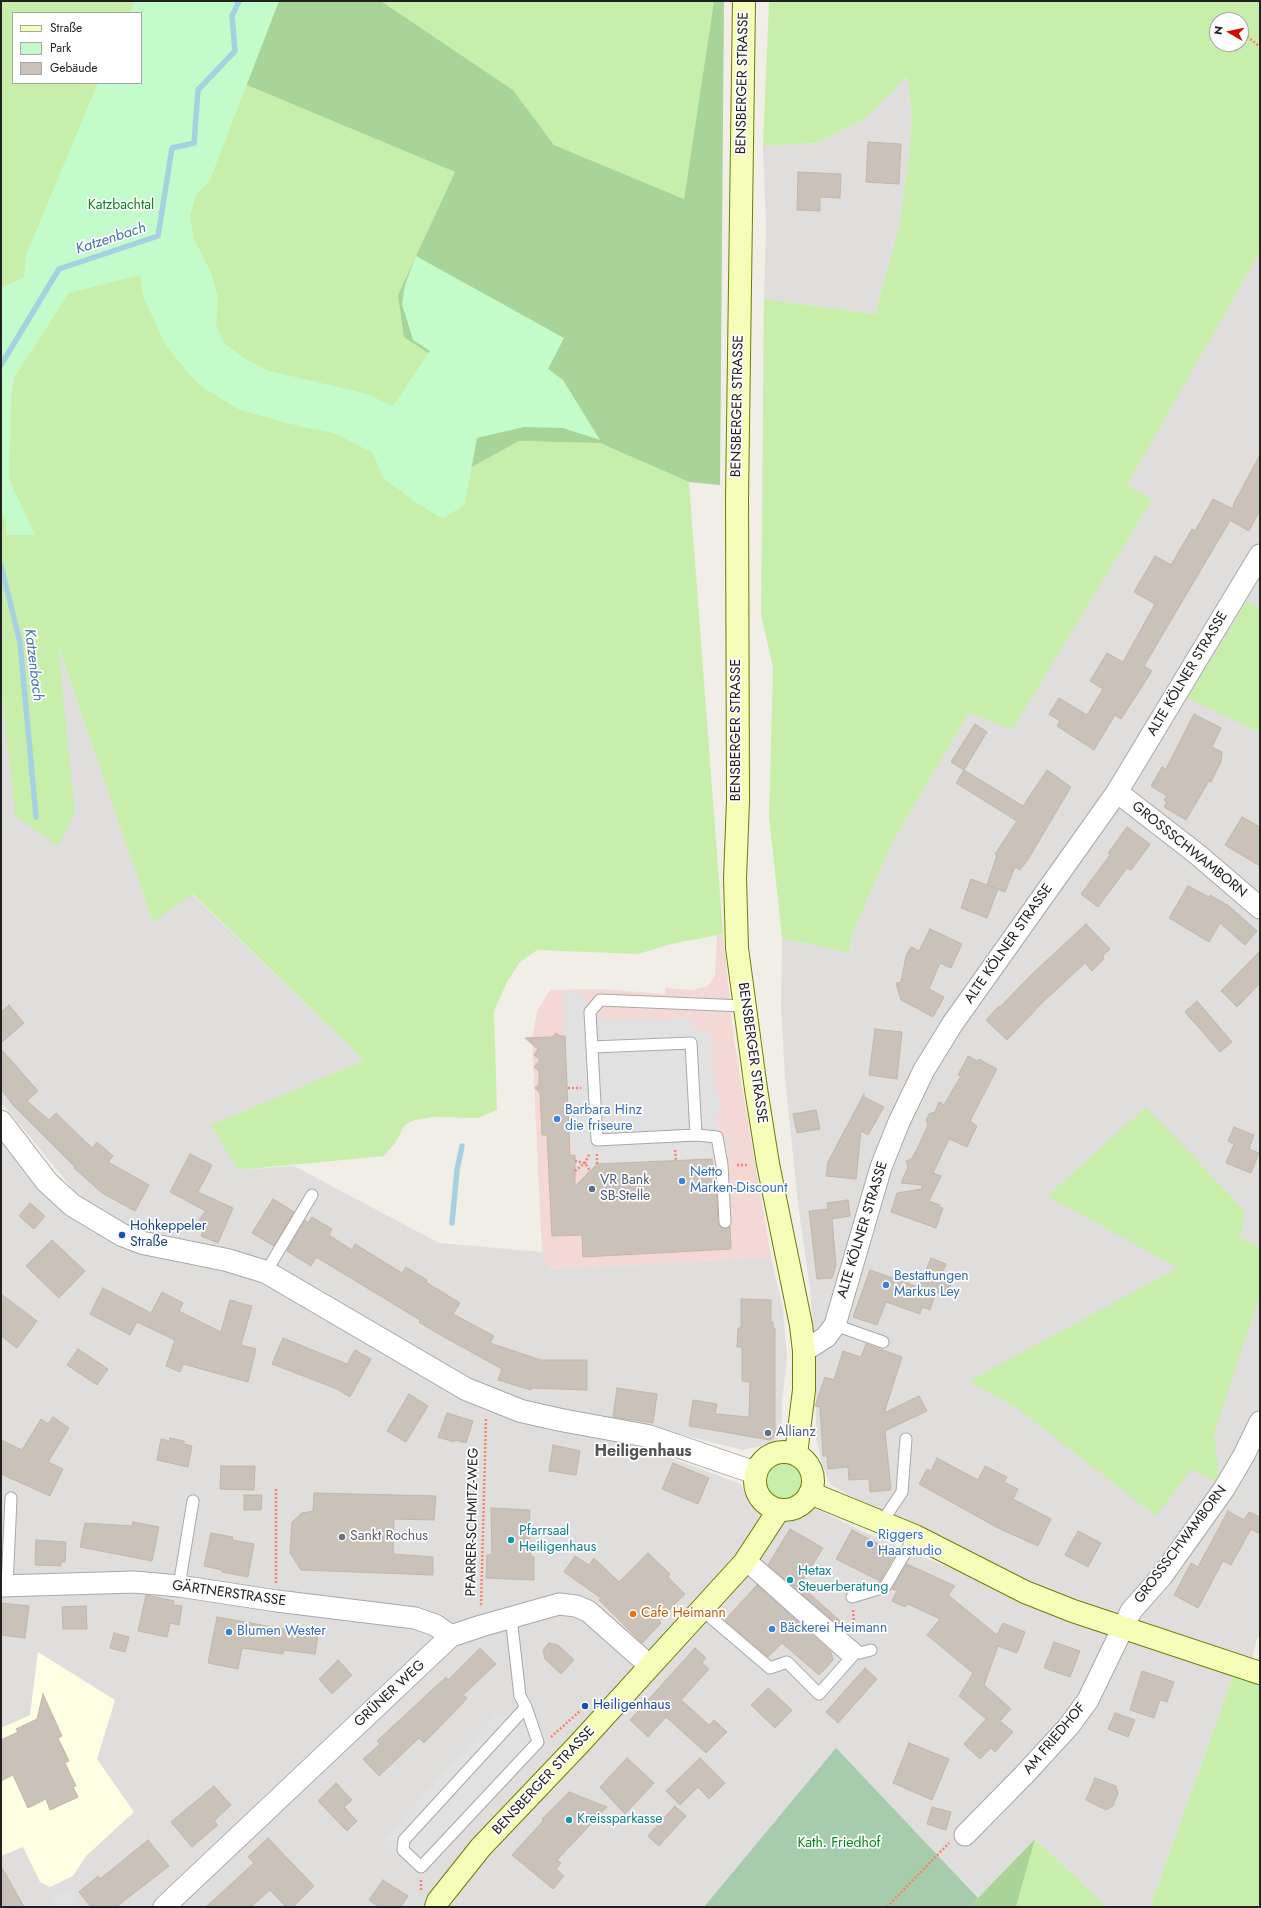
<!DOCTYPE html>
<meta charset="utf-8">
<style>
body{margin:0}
#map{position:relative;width:1261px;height:1908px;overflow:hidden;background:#f1eee7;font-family:Jost,sans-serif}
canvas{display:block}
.frame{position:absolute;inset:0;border:2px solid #212121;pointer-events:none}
.legend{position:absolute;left:12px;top:12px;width:130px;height:72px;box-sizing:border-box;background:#fff;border:1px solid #a6a6a6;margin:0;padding:5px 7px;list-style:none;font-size:12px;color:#212121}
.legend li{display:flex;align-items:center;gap:8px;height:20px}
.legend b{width:20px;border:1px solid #a6a6a6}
.north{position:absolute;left:1209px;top:12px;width:40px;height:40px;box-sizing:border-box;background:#fff;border:1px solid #a6a6a6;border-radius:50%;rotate:279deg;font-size:11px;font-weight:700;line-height:16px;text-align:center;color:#212121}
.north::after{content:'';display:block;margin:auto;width:14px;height:18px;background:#d10a00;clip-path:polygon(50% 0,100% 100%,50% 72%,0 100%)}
</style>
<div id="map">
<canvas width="1261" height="1908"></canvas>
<div class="frame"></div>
<ul class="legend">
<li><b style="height:5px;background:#f6fdb9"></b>Straße</li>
<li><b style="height:11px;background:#c3fcca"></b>Park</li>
<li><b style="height:11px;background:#cac1b9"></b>Gebäude</li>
</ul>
<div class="north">N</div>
</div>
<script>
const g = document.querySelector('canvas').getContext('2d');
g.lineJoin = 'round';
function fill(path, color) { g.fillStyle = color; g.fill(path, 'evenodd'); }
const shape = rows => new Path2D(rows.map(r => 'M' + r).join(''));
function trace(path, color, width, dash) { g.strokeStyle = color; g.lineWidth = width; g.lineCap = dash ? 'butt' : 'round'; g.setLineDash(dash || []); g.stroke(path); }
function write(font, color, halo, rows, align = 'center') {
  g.font = font + ' Jost,sans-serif'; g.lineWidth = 3.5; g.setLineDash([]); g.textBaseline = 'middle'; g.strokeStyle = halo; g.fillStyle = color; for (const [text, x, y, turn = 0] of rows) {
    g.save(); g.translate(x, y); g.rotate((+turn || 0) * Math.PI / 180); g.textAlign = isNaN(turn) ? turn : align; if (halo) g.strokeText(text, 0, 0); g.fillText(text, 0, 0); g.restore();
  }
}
fill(shape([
 [907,76,912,115,909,153,899,226,875,314,764,299,766,225,763,146,817,143,865,119],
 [1260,252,1260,1636,1257,1639,1251,1662,1106,1613,1029,1581,880,1512,831,1485,822,1464,816,1438,816,1365,810,1288,798,1204,785,1077,781,1007,782,938,849,953,852,935,893,841,969,713,1012,729,1152,500,1126,485],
 [1,528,24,548,153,921,192,894,364,1060,212,1125,238,1170,294,1166,439,1243,542,1252,549,1269,771,1257,783,1309,787,1359,782,1401,782,1434,773,1443,743,1450,659,1429,553,1409,494,1391,442,1367,308,1286,147,1235,106,1215,77,1194,1,1102],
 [1,1137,63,1208,93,1232,130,1248,182,1263,247,1276,299,1301,481,1408,647,1449,741,1484,749,1505,786,1516,812,1507,864,1532,1112,1636,1233,1676,1150,1907,1107,1907,1035,1839,969,1907,1,1907]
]), '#dfdedd');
fill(shape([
 [717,935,723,935,734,1040,771,1257,549,1269,542,1252,532,1039,537,1011,550,990,601,989,665,994,666,988,692,990,708,986,715,975]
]), '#f3d8d5');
fill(shape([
 [38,1652,115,1700,97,1759,134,1812,86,1856,73,1876,50,1887,40,1882,23,1847,1,1856,1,1728,30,1715]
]), '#feffe2');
fill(shape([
 [1,1,233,1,218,73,455,172,398,295,442,361,443,483,519,441,600,443,689,482,723,934,671,944,638,954,537,950,520,962,507,982,494,1011,497,1110,478,1118,432,1117,415,1120,405,1125,395,1143,384,1156,238,1170,211,1125,364,1060,193,894,153,922,58,646,75,812,58,846,15,816,1,686,1,466,17,354,217,74,8,367,1,453],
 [13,13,141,13,141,83,13,83],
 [381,1,714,1,684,199,554,145,513,90],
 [769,1,1260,1,1260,252,1127,485,1152,500,1012,730,969,713,893,841,852,935,849,953,782,938,769,816,773,668,761,614,764,299,875,314,899,226,909,153,912,115,907,76,865,119,817,143,763,146],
 [1217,20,1241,20,1241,44,1217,44],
 [1247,601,1260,609,1260,733,1188,698],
 [1146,1107,1245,1211,1240,1239,1260,1246,1260,1295,1214,1434,1220,1484,1192,1469,1156,1516,1018,1409,969,1381,1178,1268,1047,1196],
 '766 1483a19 19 0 1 1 38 0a19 19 0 1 1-38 0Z',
 [1233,1676,1260,1685,1260,1907,1150,1907],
 [1035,1839,1107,1907,1016,1907]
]), '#c8eeab');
fill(shape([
 [233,1,381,1,513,90,554,145,684,199,714,1,724,1,720,485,689,482,600,443,519,441,443,483,442,362,404,337,398,295,455,172,218,73],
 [1035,1839,1016,1907,969,1907,978,1898]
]), '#a8d399');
fill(shape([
 [836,1748,978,1898,969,1907,704,1907]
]), '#a6ccae');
fill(shape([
 [135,1,279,1,210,180,196,195,190,216,194,239,211,273,218,297,216,325,224,343,244,358,269,371,364,393,393,406,430,351,413,340,402,304,405,285,416,256,564,338,548,369,563,380,600,440,563,428,524,427,477,438,465,504,443,519,417,503,383,478,373,453,334,433,302,427,240,410,202,387,188,373,165,344,144,298,140,275,69,293,12,381,9,479,35,535,7,535,5,518,1,516,1,288,24,277,26,255,98,83,141,83,141,13,130,13]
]), '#c3fcca');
fill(shape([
 [564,993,578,993,604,1020,693,1018,694,1031,711,1031,714,1081,723,1111,715,1114,719,1130,728,1142,727,1165,722,1165,712,1159,590,1171,575,1171,575,1155,569,1133],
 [529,1698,540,1734,547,1739,423,1873,417,1872,381,1842,495,1715,511,1716],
 [68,1890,78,1907,57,1907,52,1899]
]), '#e1e1e1');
trace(shape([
 [1,365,59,269,158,236,172,148,194,143,198,90,235,51,232,16,239,1],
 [1,566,20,642,36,817],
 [452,1223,457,1170,462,1146]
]), '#a5d1e1', 5.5);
const building = shape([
 [868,142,901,144,899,184,866,182,868,142],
 [798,172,841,174,840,198,820,197,820,211,797,210,798,172],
 [1260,455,1260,510,1249,531,1231,521,1231,519,1144,666,1152,671,1121,719,1115,715,1094,750,1057,726,1060,721,1049,714,1059,698,1087,715,1103,689,1090,681,1107,653,1123,662,1155,604,1134,592,1155,556,1171,565,1192,529,1195,531,1213,499,1233,509,1234,503,1260,455],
 [1194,714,1221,728,1212,747,1222,752,1221,762,1211,782,1209,781,1186,820,1164,807,1167,802,1164,800,1167,796,1151,786,1162,767,1166,769,1194,714],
 [975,724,987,732,964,770,951,762,975,724],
 [964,770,1023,806,1047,770,1071,787,1027,861,1020,870,1015,867,1005,892,998,889,987,918,961,908,971,879,995,888,987,885,997,855,995,854,1017,821,956,783,964,770],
 [1242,817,1260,827,1260,866,1225,845,1242,817],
 [1127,827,1150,844,1131,870,1127,868,1098,907,1081,894,1110,855,1108,853,1127,827],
 [1188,886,1209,897,1210,895,1229,906,1257,931,1245,945,1220,923,1209,942,1169,918,1188,886],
 [1086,924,1110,949,1103,956,1104,959,1092,971,1085,963,1042,1003,1007,1040,986,1020,999,1006,1000,1007,1032,974,1086,924],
 [930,929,962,944,951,968,940,963,929,989,944,997,933,1017,901,1000,896,983,901,982,906,956,911,947,919,951,930,929],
 [1260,951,1260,983,1237,1007,1221,991,1260,951],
 [1197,1001,1232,1042,1220,1052,1185,1012,1197,1001],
 [9,1005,24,1023,1,1043,1,1012,9,1005],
 [875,1029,902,1032,897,1079,869,1075,875,1029],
 [556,1033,560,1036,565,1036,570,1156,575,1155,575,1186,597,1164,712,1159,714,1180,716,1179,718,1223,722,1228,730,1226,731,1249,583,1257,582,1235,552,1236,547,1135,542,1135,540,1093,535,1088,539,1084,539,1071,534,1067,540,1060,534,1055,538,1049,525,1038,552,1037,556,1033],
 [1,1049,38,1091,27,1101,49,1120,56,1113,92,1148,97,1142,113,1156,108,1162,149,1185,135,1211,102,1193,74,1168,75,1167,13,1105,1,1089,1,1049],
 [968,1056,977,1061,979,1059,997,1069,970,1121,977,1126,967,1147,949,1139,933,1173,941,1176,929,1201,940,1205,939,1207,943,1208,936,1228,891,1212,897,1193,922,1189,922,1185,901,1183,908,1167,906,1161,912,1158,918,1147,928,1125,926,1120,929,1114,935,1112,939,1102,944,1105,961,1076,958,1075,968,1056],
 [864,1094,864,1097,884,1107,868,1135,861,1131,856,1179,826,1176,828,1162,864,1094],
 [816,1110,820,1129,797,1133,793,1114,816,1110],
 [1234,1127,1254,1135,1249,1149,1259,1153,1251,1173,1226,1163,1234,1144,1228,1141,1234,1127],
 [190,1154,212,1165,198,1192,233,1208,218,1243,201,1236,206,1223,199,1220,206,1211,170,1192,190,1154],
 [273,1199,294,1212,274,1246,252,1233,273,1199],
 [848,1200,850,1216,832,1219,836,1265,832,1278,817,1279,809,1211,828,1209,827,1203,848,1200],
 [30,1203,45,1216,34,1229,19,1216,30,1203],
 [312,1217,332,1229,329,1235,352,1250,355,1244,402,1273,406,1267,427,1280,426,1282,460,1303,453,1314,494,1336,490,1343,541,1360,587,1360,587,1390,532,1388,531,1390,498,1380,502,1369,435,1332,419,1322,420,1320,316,1257,311,1266,287,1251,305,1220,308,1223,312,1217],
 [52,1240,85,1271,59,1298,26,1266,52,1240],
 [931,1258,946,1264,943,1272,954,1277,947,1296,936,1292,930,1310,922,1307,920,1314,886,1302,877,1325,853,1317,870,1270,919,1287,931,1258],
 [103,1288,151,1313,162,1292,183,1303,179,1311,221,1332,230,1300,252,1306,241,1345,256,1349,248,1382,183,1364,180,1372,166,1366,175,1340,137,1322,130,1335,90,1314,103,1288],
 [1,1294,37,1321,17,1348,1,1336,1,1294],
 [741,1299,771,1300,771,1322,773,1322,773,1328,775,1328,775,1436,770,1440,689,1426,693,1400,717,1404,715,1414,749,1417,750,1382,742,1381,742,1347,737,1347,738,1328,741,1328,741,1299],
 [283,1338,347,1364,355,1350,371,1359,350,1397,337,1389,272,1364,283,1338],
 [866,1344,902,1357,884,1413,919,1396,927,1411,885,1431,891,1490,870,1492,869,1479,849,1480,848,1467,828,1469,827,1456,823,1456,820,1407,815,1406,825,1377,834,1380,843,1351,861,1357,866,1344],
 [78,1349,108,1369,97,1385,67,1365,78,1349],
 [617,1388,657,1394,653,1423,613,1417,617,1388],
 [409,1394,428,1406,406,1442,387,1431,409,1394],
 [447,1413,473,1421,466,1443,455,1440,454,1442,438,1437,447,1413],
 [53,1417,69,1428,48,1462,63,1469,50,1496,1,1474,1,1440,22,1450,41,1419,48,1424,53,1417],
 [170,1438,184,1441,184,1444,192,1446,188,1467,157,1460,161,1439,170,1441,170,1438],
 [553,1445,580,1451,576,1475,549,1471,553,1445],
 [937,1458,978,1480,985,1466,1007,1477,1004,1482,1018,1489,1013,1499,1051,1519,1038,1546,998,1528,919,1484,927,1469,931,1471,937,1458],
 [673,1463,709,1478,698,1504,662,1489,673,1463],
 [221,1466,255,1466,254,1490,220,1489,221,1466],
 [314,1493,436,1496,434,1520,394,1519,393,1554,433,1557,433,1575,301,1570,290,1553,292,1522,302,1513,313,1511,314,1493],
 [244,1495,262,1495,261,1510,244,1510,244,1495],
 [491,1508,530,1510,529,1535,531,1556,534,1557,534,1580,486,1578,487,1555,492,1555,491,1508],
 [1228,1511,1244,1520,1249,1512,1260,1517,1260,1534,1251,1529,1231,1565,1223,1561,1198,1608,1174,1595,1191,1563,1198,1567,1228,1511],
 [133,1522,159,1527,152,1561,80,1547,85,1523,132,1526,133,1522],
 [790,1529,823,1548,800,1585,848,1628,845,1631,768,1565,790,1529],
 [852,1530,896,1553,880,1581,836,1559,852,1530],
 [1078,1531,1101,1543,1088,1567,1065,1555,1078,1531],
 [211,1533,233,1537,232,1540,254,1544,248,1577,222,1572,222,1570,204,1566,211,1533],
 [36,1540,66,1542,65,1562,61,1562,61,1566,35,1565,36,1540],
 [648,1553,670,1574,668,1577,685,1594,659,1620,661,1623,642,1643,599,1600,601,1598,564,1572,575,1556,589,1565,594,1558,619,1582,648,1553],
 [907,1564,955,1586,948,1595,997,1635,1003,1623,1025,1632,1017,1653,998,1646,984,1685,1011,1709,1000,1721,1013,1732,995,1752,991,1748,980,1759,964,1744,986,1719,959,1696,973,1673,927,1635,940,1619,908,1604,905,1607,892,1601,897,1591,892,1589,907,1564],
 [757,1585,831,1652,833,1660,819,1675,782,1643,768,1657,725,1620,757,1585],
 [146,1595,174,1601,173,1605,182,1606,179,1625,170,1623,167,1637,138,1631,146,1595],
 [1,1603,29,1606,25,1638,1,1635,1,1603],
 [86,1606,87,1629,63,1629,62,1607,86,1606],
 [217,1617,318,1635,315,1654,284,1650,283,1654,242,1648,238,1669,208,1663,217,1617],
 [114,1633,129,1637,125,1652,110,1648,114,1633],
 [1054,1642,1080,1651,1070,1677,1044,1668,1054,1642],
 [549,1643,558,1645,574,1660,561,1674,545,1659,543,1650,549,1643],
 [480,1648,496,1664,463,1695,467,1698,461,1705,424,1743,419,1738,379,1776,363,1759,380,1744,377,1741,446,1677,448,1680,480,1648],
 [695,1648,706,1658,702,1663,709,1669,681,1700,709,1725,714,1720,727,1732,706,1753,666,1717,648,1737,630,1720,695,1648],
 [338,1660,352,1675,332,1694,319,1679,338,1660],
 [865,1668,877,1679,838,1723,826,1712,865,1668],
 [1142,1671,1174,1682,1167,1702,1160,1700,1154,1718,1130,1710,1142,1671],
 [768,1688,792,1710,775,1728,751,1705,768,1688],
 [43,1694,62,1736,58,1738,69,1761,65,1763,76,1786,73,1787,78,1797,50,1810,46,1799,28,1808,13,1775,1,1781,1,1740,18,1732,16,1729,37,1719,43,1694],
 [1115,1713,1135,1720,1128,1737,1108,1729,1115,1713],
 [909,1743,949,1759,932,1800,893,1783,909,1743],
 [627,1758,654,1783,625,1814,600,1787,627,1758],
 [700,1758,725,1783,709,1799,698,1787,680,1805,666,1791,700,1758],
 [1095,1778,1116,1786,1118,1793,1113,1806,1106,1810,1086,1800,1095,1778],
 [336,1783,352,1800,344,1807,357,1821,347,1831,318,1801,336,1783],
 [214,1786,231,1805,214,1821,218,1825,192,1847,171,1822,214,1786],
 [569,1792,607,1807,557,1860,561,1863,556,1869,564,1876,553,1889,512,1855,544,1820,542,1819,569,1792],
 [675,1806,686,1816,659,1846,648,1836,675,1806],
 [932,1807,951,1812,946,1830,927,1824,932,1807],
 [268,1838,314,1886,293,1907,286,1907,270,1890,251,1907,206,1907,254,1863,248,1857,268,1838],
 [148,1840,169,1866,116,1907,91,1907,79,1892,98,1876,100,1879,148,1840],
 [1,1866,24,1907,1,1907,1,1866],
 [383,1880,408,1896,401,1907,379,1907,369,1900,383,1880]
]);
fill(building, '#cac1b9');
trace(building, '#c4b6a8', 1);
const service = shape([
 [592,1047,691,1043,696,1135],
 [725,1222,722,1165,717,1137,696,1135,597,1140,590,1012,600,1000,744,1006],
 [266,1272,312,1195],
 [835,1325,883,1342],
 [882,1522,902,1492,906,1439],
 [748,1557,860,1653,871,1650],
 [746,1566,850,1659],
 [179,1586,193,1501],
 [7,1587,11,1498],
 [852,1597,885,1587,915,1536],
 [702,1610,770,1668,787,1662,819,1694,857,1651],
 [511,1617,520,1696,526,1707,538,1742,421,1867,403,1850,404,1840,526,1707]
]);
const minor = shape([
 [1117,792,1197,854,1260,908],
 [804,1351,826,1337,835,1325,881,1167,899,1122,924,1070,953,1023,1117,792,1260,555],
 [1,1586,134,1582,179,1586,277,1601,415,1618,435,1625,451,1636],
 [965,1835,1024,1775,1069,1726,1088,1700,1131,1611,1162,1576,1224,1489,1244,1455,1260,1422],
 [164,1907,451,1636,481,1626,559,1604,576,1606,588,1611,650,1666]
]);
const tertiary = shape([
 [1,1122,47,1182,72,1205,122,1235,143,1243,227,1260,266,1272,466,1389,521,1411,561,1420,648,1436,756,1473]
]);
const secondary = shape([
 [744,1,737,498,738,801,735,878,737,948,756,1089,768,1164,801,1325,804,1351,804,1390,796,1454],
 '755 1481a29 29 0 1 1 58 0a29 29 0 1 1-58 0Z',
 [810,1493,915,1536,1025,1592,1073,1611,1260,1673],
 [436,1907,438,1901,481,1847,579,1744,744,1563,778,1511]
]);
trace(service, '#a8a8a8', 13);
trace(minor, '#a8a8a8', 23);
trace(tertiary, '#a8a8a8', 24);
trace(secondary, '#6b7f00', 24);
trace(shape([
 [1244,34,1260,47],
 [568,1088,581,1088],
 [569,1111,580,1111],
 [675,1150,676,1161],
 [597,1154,597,1164],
 [575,1161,585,1163,590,1171],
 [737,1165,748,1165],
 [575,1171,585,1163,590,1153],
 [276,1489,276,1583],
 [481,1605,486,1418],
 [853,1610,854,1625,862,1634],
 [551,1737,580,1711],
 [421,1880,421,1891],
 [887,1907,949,1843]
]), '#ff806a', 2.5, [2, 2]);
trace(service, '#fff', 11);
trace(minor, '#fff', 21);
trace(tertiary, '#fff', 22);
trace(secondary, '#f6fdb9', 22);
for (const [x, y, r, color] of [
 [557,1119,4,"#3f7fe0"],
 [682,1181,4,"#3f7fe0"],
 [592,1189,4,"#5c6f8a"],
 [122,1235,4,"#1a4fb4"],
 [886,1285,4,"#3f7fe0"],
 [768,1433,4,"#5c6f8a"],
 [342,1537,4,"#6b7280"],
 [511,1540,4,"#0f9aa8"],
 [870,1544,4,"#3f7fe0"],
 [790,1580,4,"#0f9aa8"],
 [633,1614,4,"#e8710a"],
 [772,1629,4,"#3f7fe0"],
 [229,1632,4,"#3f7fe0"],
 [585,1706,4,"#1a4fb4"],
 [569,1820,4,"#0f9aa8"]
]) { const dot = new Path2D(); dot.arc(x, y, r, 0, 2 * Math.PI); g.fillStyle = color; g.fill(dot); trace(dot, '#fff', 1.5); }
write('14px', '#212121', '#fff', [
 ["BENSBERGER STRASSE",743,83,-89],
 ["BENSBERGER STRASSE",738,406,-89],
 ["ALTE KÖLNER STRASSE",1188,674,-59],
 ["BENSBERGER STRASSE",737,730,-90],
 ["GROSSSCHWAMBORN",1189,850,39],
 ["ALTE KÖLNER STRASSE",1009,944,-55],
 ["BENSBERGER STRASSE",752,1053,82],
 ["ALTE KÖLNER STRASSE",863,1230,-73],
 ["PFARRER-SCHMITZ-WEG",473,1522,-89],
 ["GROSSSCHWAMBORN",1181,1545,-53],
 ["GÄRTNERSTRASSE",229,1594,8],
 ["GRÜNER WEG",390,1694,-43],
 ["AM FRIEDHOF",1055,1739,-50],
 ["BENSBERGER STRASSE",544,1781,-47]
]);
write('14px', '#068717', '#fff', [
 ["Katzbachtal",121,206],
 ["Kath. Friedhof",839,1844]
]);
write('14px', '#366cbe', '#fff', [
 ["Barbara Hinz",565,1111],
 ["die friseure",565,1127],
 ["Netto",690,1173],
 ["Marken-Discount",690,1189],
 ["Bestattungen",894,1277],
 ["Markus Ley",894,1293],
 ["Riggers",878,1536],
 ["Haarstudio",878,1552],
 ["Bäckerei Heimann",780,1629],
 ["Blumen Wester",237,1632]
], 'left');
write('14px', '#4e5e75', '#fff', [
 ["VR Bank",600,1181],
 ["SB-Stelle",600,1197],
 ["Allianz",776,1433]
], 'left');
write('14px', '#164399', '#fff', [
 ["Hohkeppeler",130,1227],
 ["Straße",130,1243],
 ["Heiligenhaus",593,1706]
], 'left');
write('14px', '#0d838f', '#fff', [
 ["Pfarrsaal",519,1532],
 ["Heiligenhaus",519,1548],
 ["Hetax",798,1572],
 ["Steuerberatung",798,1588],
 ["Kreissparkasse",577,1820]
], 'left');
write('14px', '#5b616d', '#fff', [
 ["Sankt Rochus",350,1537]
], 'left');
write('14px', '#c56008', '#fff', [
 ["Cafe Heimann",641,1614]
], 'left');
write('italic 15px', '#4474af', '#fff', [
 ["Katzenbach",111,239,-18],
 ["Katzenbach",33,665,83]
]);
write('bold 16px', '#545454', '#fff', [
 ["Heiligenhaus",643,1452]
]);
</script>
